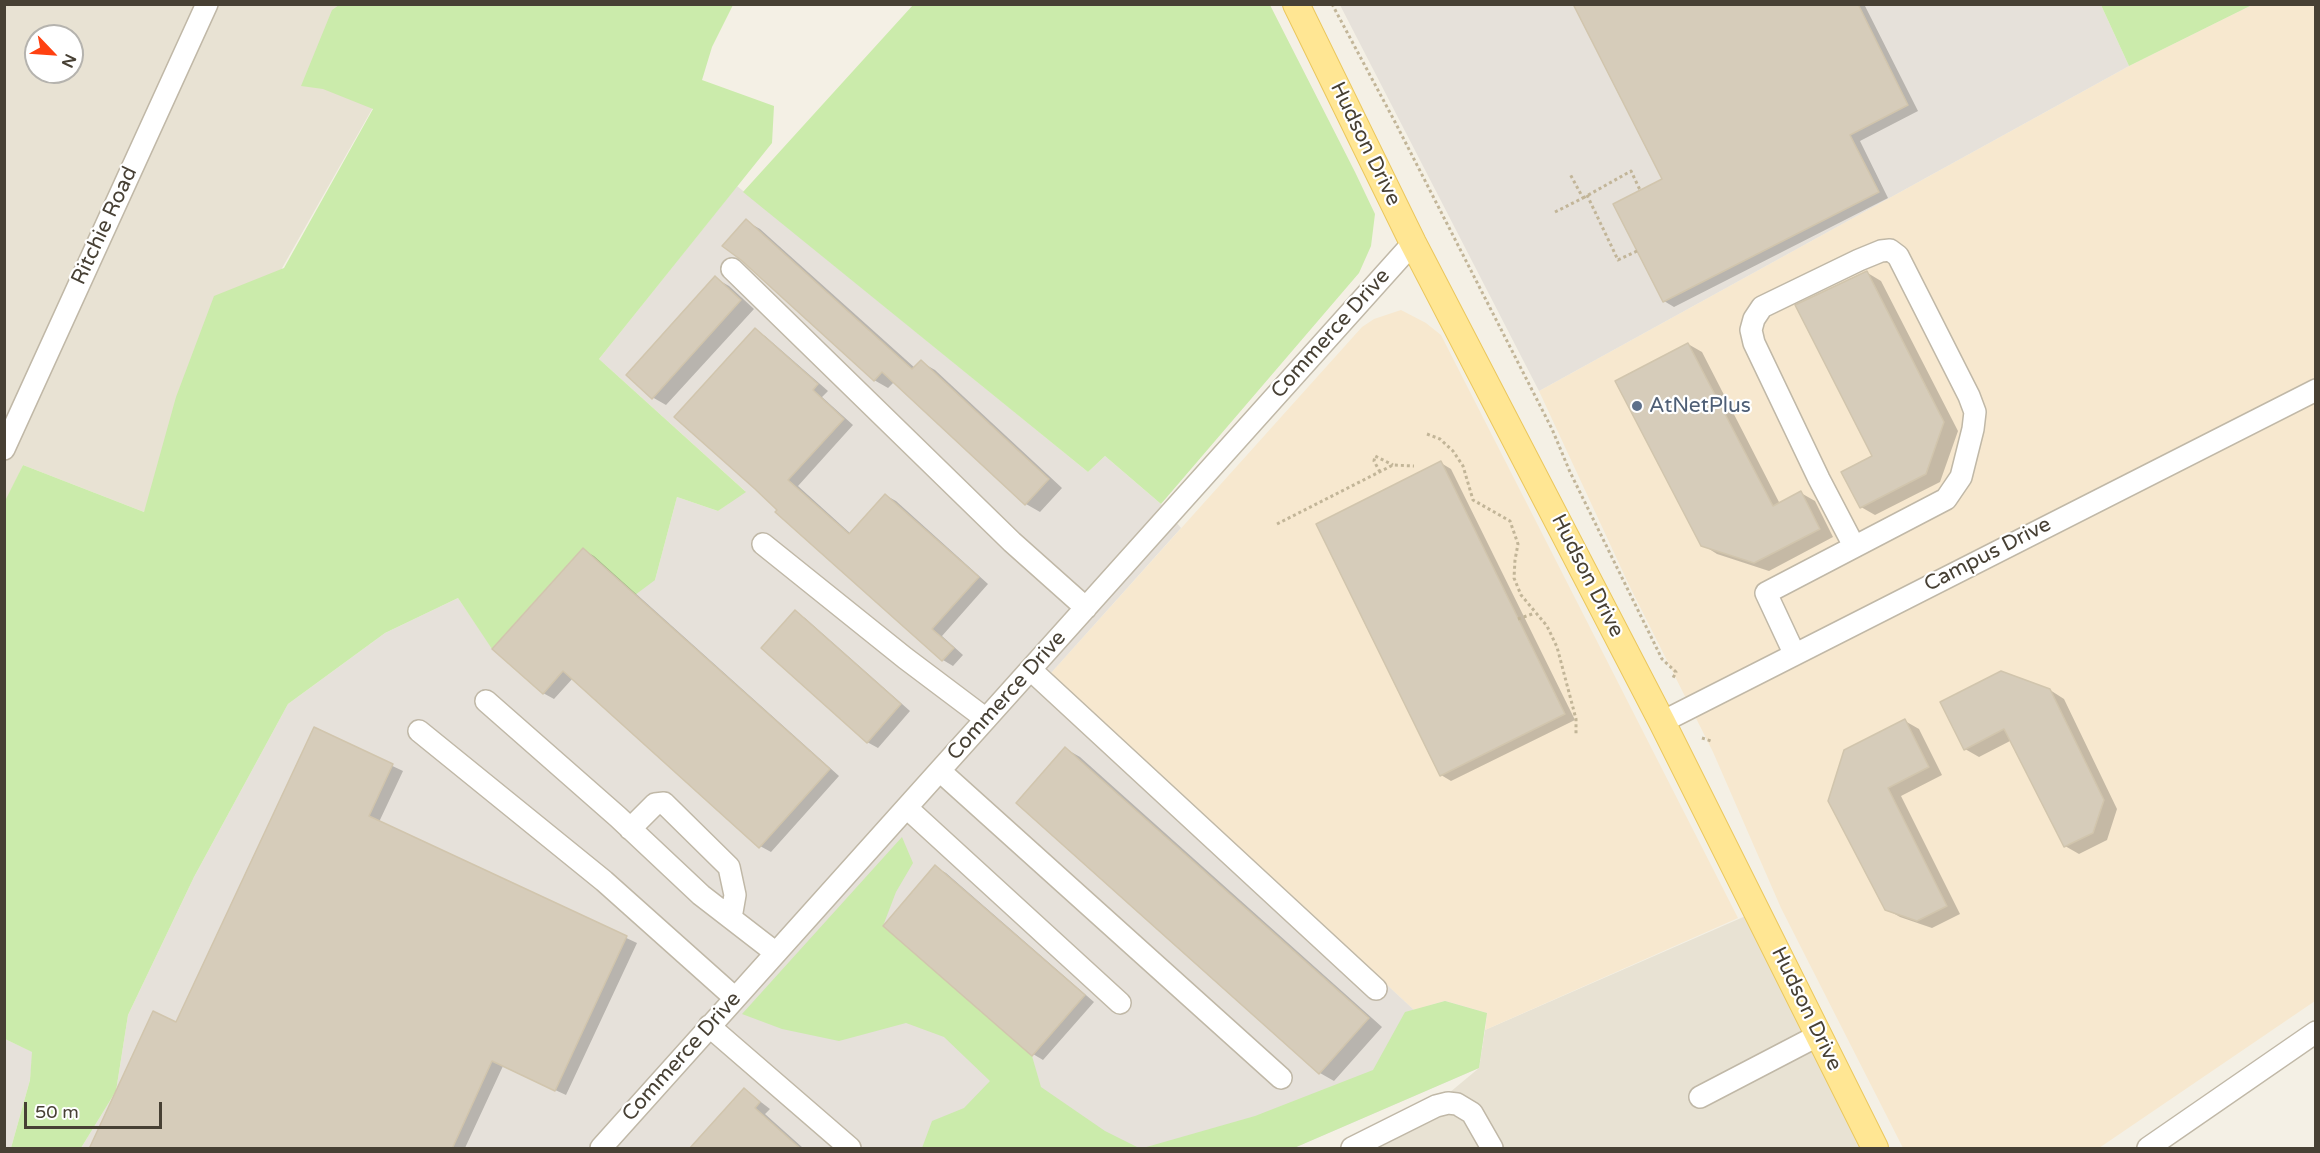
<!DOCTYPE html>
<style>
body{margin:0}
#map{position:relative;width:2320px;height:1153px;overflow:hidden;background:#f4f0e5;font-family:"Varela Round",sans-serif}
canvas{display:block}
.frame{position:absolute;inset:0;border:6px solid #474034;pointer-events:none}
.north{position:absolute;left:24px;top:24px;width:60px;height:60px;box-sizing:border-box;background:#fff;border:2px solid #b5b3ae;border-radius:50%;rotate:115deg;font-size:16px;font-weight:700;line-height:24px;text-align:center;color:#474034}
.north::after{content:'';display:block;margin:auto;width:21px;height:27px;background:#ff4111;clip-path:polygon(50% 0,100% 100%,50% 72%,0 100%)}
.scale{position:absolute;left:24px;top:1102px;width:138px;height:27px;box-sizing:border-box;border:3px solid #474034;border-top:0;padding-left:8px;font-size:18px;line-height:21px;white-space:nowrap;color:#474034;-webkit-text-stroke:4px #fff;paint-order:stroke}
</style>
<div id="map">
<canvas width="2320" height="1153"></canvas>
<div class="frame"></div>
<div class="north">N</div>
<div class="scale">50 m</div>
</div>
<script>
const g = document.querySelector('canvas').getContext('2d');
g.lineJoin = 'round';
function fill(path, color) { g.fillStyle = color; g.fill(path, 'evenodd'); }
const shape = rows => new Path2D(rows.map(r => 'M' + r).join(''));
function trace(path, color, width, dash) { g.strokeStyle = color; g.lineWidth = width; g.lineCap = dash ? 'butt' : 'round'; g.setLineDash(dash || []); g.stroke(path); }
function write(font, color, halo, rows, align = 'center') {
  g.font = font + ' "Varela Round",sans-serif'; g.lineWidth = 4.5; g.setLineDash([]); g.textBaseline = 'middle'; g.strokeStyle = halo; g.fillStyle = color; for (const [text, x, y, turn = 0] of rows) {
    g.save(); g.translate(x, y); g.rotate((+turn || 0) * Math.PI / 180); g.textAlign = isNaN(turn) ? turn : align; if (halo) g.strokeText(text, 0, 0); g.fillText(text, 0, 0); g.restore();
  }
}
fill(shape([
 [5,5,431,5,144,512,23,465,5,503],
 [36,36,72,36,72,72,36,72],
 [1757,911,1875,1148,1352,1148,1431,1108,1479,1068,1485,1030]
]), '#e8e2d3');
fill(shape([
 [2252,5,2315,5,2315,1001,2099,1148,1903,1148,1781,908,1713,752,1629,585,1539,391,2129,66],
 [1401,310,1426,323,1441,335,1738,918,1485,1030,1487,1013,1445,1001,1414,1010,1051,673,1362,327,1374,319]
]), '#f7e8cf');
fill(shape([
 [1340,5,2101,5,2129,66,1539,391],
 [737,186,1088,472,1105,456,1161,504,1181,528,1051,673,1414,1010,1445,1001,1487,1013,1479,1068,1294,1148,81,1148,116,1091,128,1015,194,877,288,704,385,633,458,598,493,649,583,548,655,580,677,497,718,511,745,491,599,359],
 [5,1039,33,1052,30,1080,11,1148,5,1148]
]), '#e6e1da');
fill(shape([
 [339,5,733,5,712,47,702,80,774,106,772,143,599,359,746,492,718,511,677,497,655,580,635,595,583,548,492,649,458,598,385,633,288,704,194,877,128,1015,116,1091,81,1148,11,1148,30,1080,32,1052,5,1039,4,503,23,465,144,512,176,397,214,296,284,268,373,109,323,89,301,86,332,10],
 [1270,5,1355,172,1375,214,1371,246,1359,273,1161,504,1105,456,1088,472,743,192,913,5],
 [2101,5,2252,5,2129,66],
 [902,837,913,863,896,892,883,926,1032,1056,1041,1087,1105,1131,1139,1148,922,1148,932,1121,964,1108,990,1081,944,1037,906,1023,839,1041,782,1029,742,1014],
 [1445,1001,1487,1013,1479,1068,1294,1148,1143,1148,1255,1116,1373,1070,1405,1012]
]), '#cbebab');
fill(shape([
 [1575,4,1864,4,1918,111,1860,141,1888,198,1674,307,1664,301,1664,180],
 [746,221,760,229,915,368,921,362,935,370,1062,488,1040,512,1026,504,894,382,888,388,874,380],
 [1866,272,1881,281,1958,431,1940,482,1875,515,1861,507,1874,456],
 [715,278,729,286,754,309,666,405,652,397],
 [755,330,765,336,828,391,822,397,853,425,798,486,851,534,885,495,896,501,988,584,942,636,963,655,953,666,943,660,779,510],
 [1688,344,1702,352,1780,504,1801,493,1815,501,1833,537,1769,571,1717,554,1703,545],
 [1441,463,1451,469,1575,720,1451,781,1441,775],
 [583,550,594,556,839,776,771,852,760,846,573,678,554,699,543,693],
 [795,612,805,618,910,711,878,748,867,742],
 [2050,690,2064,699,2117,809,2107,840,2079,854,2065,846,2012,740,1979,757,1965,749],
 [1905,721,1919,729,1942,775,1901,796,1960,914,1932,928,1900,917,1886,909,1845,751],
 [314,729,403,771,379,822,637,943,566,1095,503,1066,465,1148,91,1148,177,1024],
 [1066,749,1080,757,1382,1027,1334,1081,1320,1073],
 [935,867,946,873,1094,1002,1043,1060,1033,1054],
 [744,1089,770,1109,765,1114,803,1148,691,1148]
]), '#0003');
const building = shape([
 [1573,4,1858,4,1908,105,1850,135,1879,192,1663,302,1613,204,1662,179,1573,4],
 [746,219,912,369,921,360,1049,479,1025,505,882,372,874,381,741,260,722,246,746,219],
 [1867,271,1944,422,1926,474,1860,508,1841,472,1872,456,1795,305,1867,271],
 [715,276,741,300,652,399,626,375,715,276],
 [755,328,818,384,813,390,844,419,788,480,849,534,885,494,979,577,932,629,954,648,942,661,775,512,777,510,755,489,674,417,755,328],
 [1688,343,1773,506,1801,491,1820,529,1754,563,1701,546,1615,381,1688,343],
 [1441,461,1565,714,1440,776,1316,524,1441,461],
 [583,548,830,769,759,848,563,671,543,694,492,649,583,548],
 [795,610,901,704,867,743,761,648,795,610],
 [2001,671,2050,689,2104,800,2093,833,2064,847,2004,729,1964,750,1940,702,2001,671],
 [1905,719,1929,767,1888,788,1947,906,1917,921,1885,910,1828,801,1844,750,1905,719],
 [314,727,393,764,369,816,627,936,555,1091,492,1061,452,1149,89,1149,153,1011,176,1022,314,727],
 [1065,747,1369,1018,1319,1074,1016,803,1065,747],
 [935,865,1085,995,1032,1056,883,926,935,865],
 [744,1088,760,1102,755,1108,801,1149,689,1149,744,1088]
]);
fill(building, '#d6ccba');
trace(building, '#d1c5ad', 1.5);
const minor = shape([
 [732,269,1012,542,1086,608],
 [4,449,207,4],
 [763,544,905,658,986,719],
 [1794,653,1766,593,1946,499,1961,477,1973,429,1975,412,1969,396,1898,256,1890,250,1881,251,1859,260,1762,307,1754,319,1751,330,1754,343,1819,479,1854,546],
 [1031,670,1376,989],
 [486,701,618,817,701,895,776,953],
 [1662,722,2316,390],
 [419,731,604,881,735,998],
 [940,771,1281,1078],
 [907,808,1120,1003],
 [630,829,655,804,664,803,729,867,735,895,731,918],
 [709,1026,850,1148],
 [1700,1097,1819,1035],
 [601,1148,1413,243],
 [1352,1148,1436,1106,1448,1103,1457,1104,1472,1113,1492,1148],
 [2148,1148,2316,1032]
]);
const major = shape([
 [1296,4,1413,243,1662,722,1875,1148]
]);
trace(minor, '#c0b8a7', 24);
trace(major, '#ebc75c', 28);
trace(shape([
 [1332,4,1395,122,1552,429,1570,472,1662,659,1676,672,1673,678],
 [1587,195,1618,260,1637,251],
 [1583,198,1631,171,1640,190],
 [1555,212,1583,198,1570,174],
 [1427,434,1440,439,1453,451,1463,466,1473,500,1510,521,1518,544,1515,560,1514,578,1521,595,1547,626,1557,647,1576,719,1576,735],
 [1380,472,1374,461,1375,456,1393,465],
 [1277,524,1393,465,1414,466],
 [1518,619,1535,613],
 [1702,738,1711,741]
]), '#c2b598', 3, [3, 3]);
trace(minor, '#fff', 21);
trace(major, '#ffe693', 26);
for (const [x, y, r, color] of [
 [1637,406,6,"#5c6f8a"]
]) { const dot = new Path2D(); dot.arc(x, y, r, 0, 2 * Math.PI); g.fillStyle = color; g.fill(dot); trace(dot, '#fff', 2); }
write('21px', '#474034', '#fff', [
 ["Hudson Drive",1365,144,64],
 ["Ritchie Road",105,226,-65],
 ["Commerce Drive",1331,334,-48],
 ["Campus Drive",1988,555,-27],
 ["Hudson Drive",1587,576,63],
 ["Commerce Drive",1007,696,-48],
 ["Hudson Drive",1806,1009,64],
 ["Commerce Drive",682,1057,-48]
]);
write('21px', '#4e5e75', '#fff', [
 ["AtNetPlus",1649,406]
], 'left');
</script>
